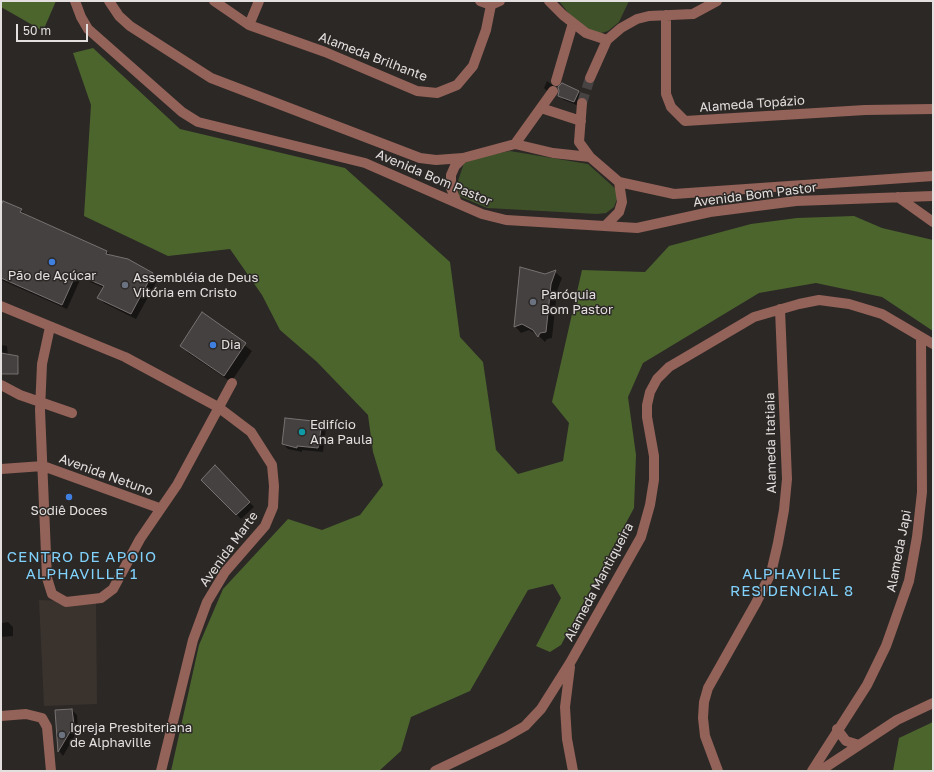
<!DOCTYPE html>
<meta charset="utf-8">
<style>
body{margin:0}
#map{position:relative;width:934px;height:772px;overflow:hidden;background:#2c2826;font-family:"Golos Text",sans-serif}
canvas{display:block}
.frame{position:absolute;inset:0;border:2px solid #e2dfde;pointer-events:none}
.scale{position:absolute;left:16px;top:24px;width:72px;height:18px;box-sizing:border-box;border:2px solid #e2dfde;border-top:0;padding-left:5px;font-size:12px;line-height:14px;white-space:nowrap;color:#e2dfde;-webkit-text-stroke:3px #2c2826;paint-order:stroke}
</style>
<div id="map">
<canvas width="934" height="772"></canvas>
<div class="frame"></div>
<div class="scale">50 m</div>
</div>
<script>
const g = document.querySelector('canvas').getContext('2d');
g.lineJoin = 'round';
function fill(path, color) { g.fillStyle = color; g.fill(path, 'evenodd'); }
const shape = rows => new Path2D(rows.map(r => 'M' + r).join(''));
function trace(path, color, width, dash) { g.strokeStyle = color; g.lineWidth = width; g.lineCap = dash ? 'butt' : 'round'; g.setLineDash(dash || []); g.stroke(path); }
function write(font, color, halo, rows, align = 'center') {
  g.font = font + ' "Golos Text",sans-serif'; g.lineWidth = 3; g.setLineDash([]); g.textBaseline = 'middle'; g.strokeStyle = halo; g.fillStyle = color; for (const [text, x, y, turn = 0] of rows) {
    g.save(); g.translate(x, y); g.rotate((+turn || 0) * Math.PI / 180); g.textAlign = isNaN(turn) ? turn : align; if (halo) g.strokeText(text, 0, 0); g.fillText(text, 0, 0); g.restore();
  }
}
fill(shape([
 [39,600,96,602,97,704,44,706]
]), '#3a332d');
fill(shape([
 [559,1,629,1,619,22,608,31,598,34,580,28],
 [510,151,588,164,617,190,617,199,614,207,606,213,597,214,487,208,459,196,458,181,464,163,484,156]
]), '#3e5129');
fill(shape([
 [1,1,56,1,43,31,1,7],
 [93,48,180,129,345,168,450,262,460,337,483,362,496,450,518,474,563,461,569,423,552,402,582,270,645,272,669,246,751,224,797,218,854,216,882,228,933,240,933,331,882,297,816,283,759,293,643,363,628,397,636,455,634,508,561,645,550,652,536,646,561,598,553,584,528,590,470,691,411,717,401,751,379,771,171,771,199,645,223,589,288,519,322,530,360,515,383,485,373,452,368,415,317,362,280,330,262,295,230,249,168,256,84,216,91,105,73,53],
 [933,722,933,771,893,771,899,738]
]), '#4b652d');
fill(shape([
 [547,81,554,86,555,90,549,93,544,88],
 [578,92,583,96,579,106,564,100,559,95],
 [1,208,21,210,26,215,107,251,111,256,152,274,158,279,136,319,104,303,99,298,104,288,81,278,67,309,1,280],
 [555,272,562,278,557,291,552,338,547,339,545,342,538,335,529,330,521,333,515,326,545,276],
 [202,313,252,351,231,382,188,353,182,346],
 [1,345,7,346,8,355,19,358,18,374,1,375],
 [322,423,326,428,323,452,302,450,302,452,288,449,283,444],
 [215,467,254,507,241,519,203,480],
 [1,619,2,623,8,622,13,627,13,636,1,637],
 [72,710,77,715,78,730,63,756,59,751,56,711]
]), '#0007');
const building = shape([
 [562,83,579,91,574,102,558,96,559,91,558,87,562,83],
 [3,201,22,209,20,212,107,251,106,254,128,259,153,273,131,314,97,298,104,286,76,274,62,305,1,278,1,205,3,201],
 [520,267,545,274,556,270,551,284,546,332,540,333,538,337,533,330,522,324,514,327,520,267],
 [202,312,246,343,224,376,180,346,202,312],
 [1,353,18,356,18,374,1,374,1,353],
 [285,418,322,422,318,448,297,446,297,448,282,444,285,418],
 [215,465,250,502,236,515,201,480,215,465],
 [72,709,74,725,58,752,55,710,72,709]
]);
fill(building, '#454140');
trace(building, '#777271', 1);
trace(shape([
 [582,103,590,78]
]), '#474342', 10, [10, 5]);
trace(shape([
 [75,1,81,17,88,29,182,112,198,122,365,163,482,214,506,220,637,228,710,212,796,201,933,196],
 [109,1,119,16,130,26,211,78,420,158,436,160,463,158,515,144,553,153,590,157,619,182,674,194,933,176],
 [214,1,249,25,325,52,417,91,437,93,457,85,473,66,486,30,491,5,500,1],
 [480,1,491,5],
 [549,1,563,15,586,33,607,40,621,28,637,19,649,16,693,14,717,1],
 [666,15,666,94,671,107,685,121,865,110,933,109],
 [249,25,259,1],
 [590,78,607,40],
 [556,81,573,23],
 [582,103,579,142,590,157],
 [541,108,581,121],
 [515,144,553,91],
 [898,197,933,222],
 [457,203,451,188,451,175,455,166,463,158],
 [606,225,619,212,622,202,619,182],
 [1,306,125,357,218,407,251,432,272,465,274,486,273,507,265,526,225,572,207,602,193,640,161,771],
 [50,327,42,364,40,410,47,578,52,594,66,602,101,598,113,589,140,539,177,485,232,383],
 [1,385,20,395,72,413],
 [1,469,43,466,159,508],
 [570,667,565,707,567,739,573,771],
 [1,716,26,714,42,718,47,727,51,771],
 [837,729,846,741,859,745],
 [435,771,504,738,525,726,541,709,570,663,641,537,650,505,654,480,654,456,647,417,647,405,650,392,657,379,669,367,754,317,799,304,819,300,849,304,882,314,933,344],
 [718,771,705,736,703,718,704,702,708,688,756,603,771,573,778,543,784,510,787,479,780,309],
 [812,771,867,685,886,646,909,581,917,537,922,492,921,337],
 [820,771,897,720,933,703]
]), '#936258', 10);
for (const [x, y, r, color] of [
 [52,262,4,"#3f7fe0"],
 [125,285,4,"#6b7280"],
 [533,302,4,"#6b7280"],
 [213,345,4,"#3f7fe0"],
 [302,432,4,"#0f9aa8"],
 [69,497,4,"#3f7fe0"],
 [62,735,4,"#6b7280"]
]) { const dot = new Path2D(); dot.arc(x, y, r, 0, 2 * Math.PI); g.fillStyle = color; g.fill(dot); trace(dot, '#2c2826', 1.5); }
write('13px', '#e2dfde', '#2c2826', [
 ["Alameda Brilhante",373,57,21],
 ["Alameda Topázio",752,104,-4],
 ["Avenida Bom Pastor",434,178,23],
 ["Avenida Bom Pastor",755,195,-7],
 ["Alameda Itatiaia",771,443,-91],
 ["Avenida Netuno",106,475,20],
 ["Avenida Marte",229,549,-54],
 ["Alameda Japi",899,551,-79],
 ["Alameda Mantiqueira",599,582,-62]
]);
write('13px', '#e2dfde', '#2c2826', [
 ["Pão de Açúcar",52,276,"center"],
 ["Assembléia de Deus",133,278],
 ["Vitória em Cristo",133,293],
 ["Paróquia",541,295],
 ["Bom Pastor",541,310],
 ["Dia",221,345],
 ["Edifício",310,425],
 ["Ana Paula",310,440],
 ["Sodiê Doces",69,511,"center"],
 ["Igreja Presbiteriana",70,728],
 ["de Alphaville",70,743]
], 'left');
g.letterSpacing = '1px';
write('15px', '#80d1fc', '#2c2826', [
 ["CENTRO DE APOIO",82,557],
 ["ALPHAVILLE 1",82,574],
 ["ALPHAVILLE",792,574],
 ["RESIDENCIAL 8",792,591]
]);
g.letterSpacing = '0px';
</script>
